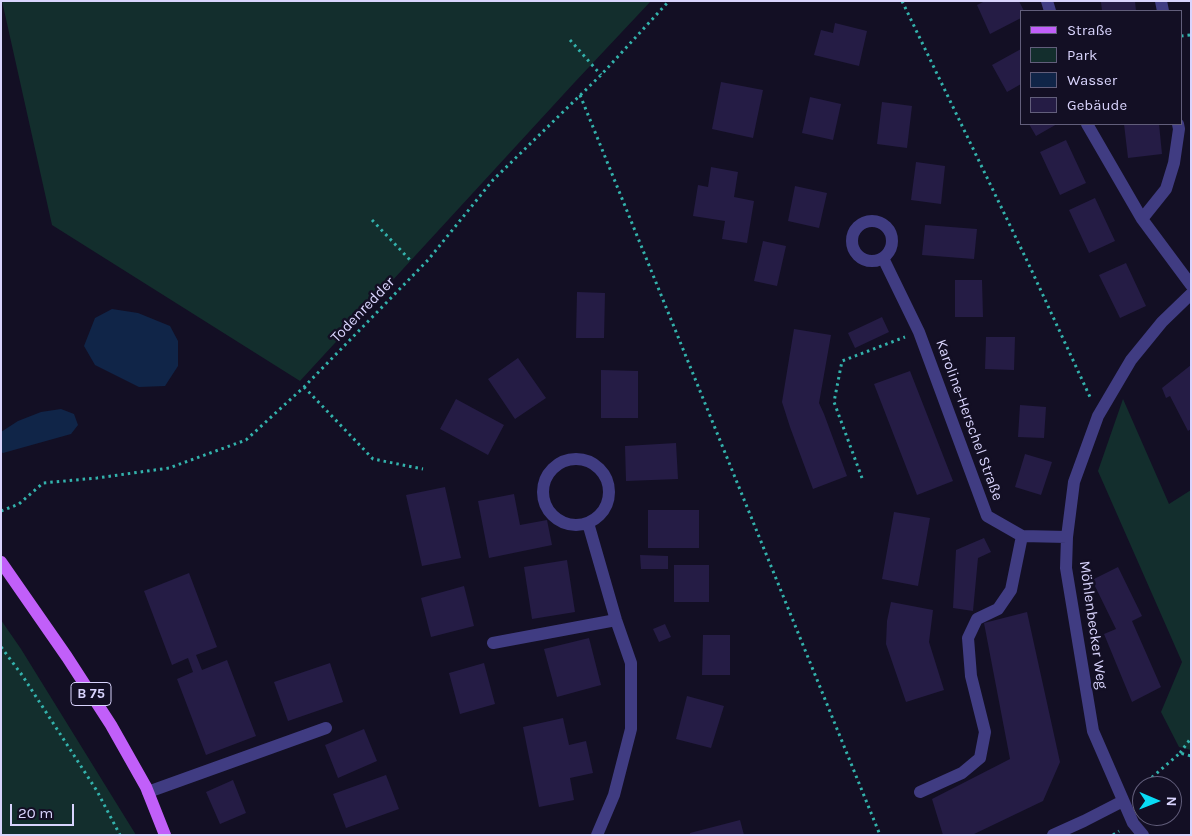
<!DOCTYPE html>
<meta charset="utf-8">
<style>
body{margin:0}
#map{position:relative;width:1192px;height:836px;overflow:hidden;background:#130f24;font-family:Karla,sans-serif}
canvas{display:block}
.frame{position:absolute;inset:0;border:2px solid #d9d4fd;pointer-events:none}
.legend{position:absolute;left:1020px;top:10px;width:162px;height:115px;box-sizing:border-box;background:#130f24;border:1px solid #625e7b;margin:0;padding:6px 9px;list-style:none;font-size:15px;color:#d9d4fd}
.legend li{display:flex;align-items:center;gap:10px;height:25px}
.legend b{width:25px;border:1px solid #625e7b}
.north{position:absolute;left:1132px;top:776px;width:50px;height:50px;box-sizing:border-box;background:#130f24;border:1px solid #625e7b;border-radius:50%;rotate:91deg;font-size:14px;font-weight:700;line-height:20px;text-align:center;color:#d9d4fd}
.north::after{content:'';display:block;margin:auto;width:18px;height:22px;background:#09dbf5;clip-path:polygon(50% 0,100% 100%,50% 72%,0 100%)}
.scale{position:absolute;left:10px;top:804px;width:64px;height:22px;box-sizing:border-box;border:2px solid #d9d4fd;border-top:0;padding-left:6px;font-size:15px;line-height:18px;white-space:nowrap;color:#d9d4fd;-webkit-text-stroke:4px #130f24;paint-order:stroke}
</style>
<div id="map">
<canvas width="1192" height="836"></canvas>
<div class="frame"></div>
<ul class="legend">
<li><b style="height:6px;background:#c15ff9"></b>Straße</li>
<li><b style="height:14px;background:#132e2d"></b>Park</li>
<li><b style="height:14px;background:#102548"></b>Wasser</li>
<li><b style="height:14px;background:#251c45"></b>Gebäude</li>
</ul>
<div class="north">N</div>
<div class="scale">20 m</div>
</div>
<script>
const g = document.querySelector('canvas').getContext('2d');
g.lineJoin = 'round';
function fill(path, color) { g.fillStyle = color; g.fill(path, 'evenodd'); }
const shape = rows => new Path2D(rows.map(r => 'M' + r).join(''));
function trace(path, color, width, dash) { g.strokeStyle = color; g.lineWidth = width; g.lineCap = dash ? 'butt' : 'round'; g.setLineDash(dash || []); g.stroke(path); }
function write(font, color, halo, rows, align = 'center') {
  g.font = font + ' Karla,sans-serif'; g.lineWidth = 5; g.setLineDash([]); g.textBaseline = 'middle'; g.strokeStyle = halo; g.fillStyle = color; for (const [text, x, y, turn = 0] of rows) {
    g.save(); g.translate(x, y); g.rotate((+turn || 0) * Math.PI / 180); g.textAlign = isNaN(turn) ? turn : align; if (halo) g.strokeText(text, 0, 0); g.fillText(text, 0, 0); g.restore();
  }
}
fill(shape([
 [2,1,651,1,574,83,300,381,52,225],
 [1123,399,1169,504,1191,490,1191,750,1179,747,1161,712,1182,662,1098,471],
 [1,620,21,649,136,835,1,835]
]), '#132e2d');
fill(shape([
 [112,309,138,313,170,326,178,341,178,366,165,386,139,387,95,365,84,346,95,318],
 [61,409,74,414,78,425,71,434,3,453,1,452,1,432,18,421,41,412]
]), '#102548');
fill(shape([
 [985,1,1019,1,1024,11,1021,11,1021,18,990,34,977,5],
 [1105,1,1135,1,1136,11,1102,11,1101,2],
 [835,23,867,31,859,66,814,55,821,30,833,33],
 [1021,49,1021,84,1007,92,992,65],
 [721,82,763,90,753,138,712,129],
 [810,97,841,104,833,140,802,133],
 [882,102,912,106,907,148,877,144],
 [1029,124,1057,124,1036,136],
 [1124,124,1159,124,1162,154,1128,158],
 [1066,140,1086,183,1060,195,1040,152],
 [916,162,945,166,941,204,911,200],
 [711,167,738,172,734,197,754,201,747,243,722,239,725,221,693,216,698,185,708,187],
 [795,186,827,193,819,228,788,221],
 [1095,198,1115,241,1089,253,1069,210],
 [925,225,977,229,974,259,922,255],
 [763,241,786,246,777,286,754,281],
 [1126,263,1146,306,1120,318,1099,275],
 [955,280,982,280,983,317,955,317],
 [577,292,605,293,604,338,576,338],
 [882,317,889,332,855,348,848,333],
 [794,329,831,335,819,403,824,414,847,476,813,489,790,427,782,402],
 [986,337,1015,337,1014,370,985,369],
 [518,358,546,398,515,419,488,379],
 [1191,365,1191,429,1188,431,1170,396,1166,398,1162,388],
 [601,370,638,371,638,418,601,418],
 [910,371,953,481,917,495,874,384],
 [456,399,504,425,488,455,440,429],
 [1020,405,1046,407,1044,438,1018,437],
 [676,443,678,479,626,481,625,446],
 [1025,454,1052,462,1041,495,1015,487],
 [445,487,461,558,422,566,406,495],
 [514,494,520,525,547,520,552,545,489,558,478,501],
 [648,510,699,510,699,548,648,548],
 [894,512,930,518,918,586,882,579],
 [984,538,991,552,978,558,973,611,953,608,956,550],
 [640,555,668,556,668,569,641,569],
 [567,560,575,612,532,619,524,567],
 [674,565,709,565,709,602,674,602],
 [1118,567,1142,616,1132,621,1161,687,1132,702,1104,634,1116,629,1092,580],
 [189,573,217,647,196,655,202,670,227,660,256,736,206,755,177,679,193,672,188,658,172,665,144,591],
 [464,586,474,626,431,637,421,598],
 [891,602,933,610,929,642,944,690,906,702,886,644,887,621],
 [1027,612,1060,762,1043,801,972,835,943,835,932,799,1010,759,984,623],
 [665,624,671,637,659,642,653,629],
 [703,635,730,635,730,675,702,675],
 [589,638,601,685,557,697,544,649],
 [330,663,343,702,288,721,274,682],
 [484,663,495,704,460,714,449,673],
 [687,696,724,706,711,748,676,739],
 [563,718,569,745,586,741,593,773,570,778,574,800,539,807,523,727],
 [364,729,377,761,338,778,325,745],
 [386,775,399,809,346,828,333,794],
 [233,780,246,813,220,824,206,792],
 [740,820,744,835,690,835,690,833]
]), '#251c45');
trace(shape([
 [902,1,1030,267,1090,397],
 [1181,36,1191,35],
 [570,40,601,75],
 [580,95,880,835],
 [372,220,411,261],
 [304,387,373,459,423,469],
 [862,478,834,402,842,361,905,337],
 [1,511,19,504,43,483,97,478,169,468,246,440,304,387,428,260,493,180,601,75,669,1],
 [1,647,22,675,97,791,120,835],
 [1180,753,1191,738],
 [1142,786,1180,753,1191,756],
 [1113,835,1119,831]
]), '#33b2ac', 3, [2.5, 4]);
trace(shape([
 [1047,1,1050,11],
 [1161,1,1163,11],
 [1087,124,1142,219,1191,285],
 [1142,219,1166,189,1174,163,1179,129,1178,124],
 '852 241a20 20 0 1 1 40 0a20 20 0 1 1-40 0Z',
 [883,258,919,332,987,516,1022,536,1067,537],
 '543 492a33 33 0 1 1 66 0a33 33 0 1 1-66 0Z',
 [588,523,616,620,631,663,631,729,614,795,597,835],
 [493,643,616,620],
 [148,792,326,728],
 [920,792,962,773,980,758,985,732,971,676,968,638,977,619,998,609,1011,590,1022,536],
 [1053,835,1084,821,1123,801],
 [1143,835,1133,823,1093,731,1066,568,1067,537,1074,482,1098,416,1131,360,1162,322,1191,294]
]), '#403c82', 12);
trace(shape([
 [1,562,67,657,111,725,146,787,165,835]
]), '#c15ff9', 12);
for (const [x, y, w] of [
 [91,694,40]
]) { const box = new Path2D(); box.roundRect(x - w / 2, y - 11.5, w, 23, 4); g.fillStyle = '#130f24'; g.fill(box); trace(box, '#d9d4fd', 1); }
write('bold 14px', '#d9d4fd', null, [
 ["B 75",91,694]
]);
write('15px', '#d9d4fd', '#130f24', [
 ["Todenredder",363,310,-46],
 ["Karoline-Herschel Straße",969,420,70],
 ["Möhlenbecker Weg",1093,625,82]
]);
</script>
